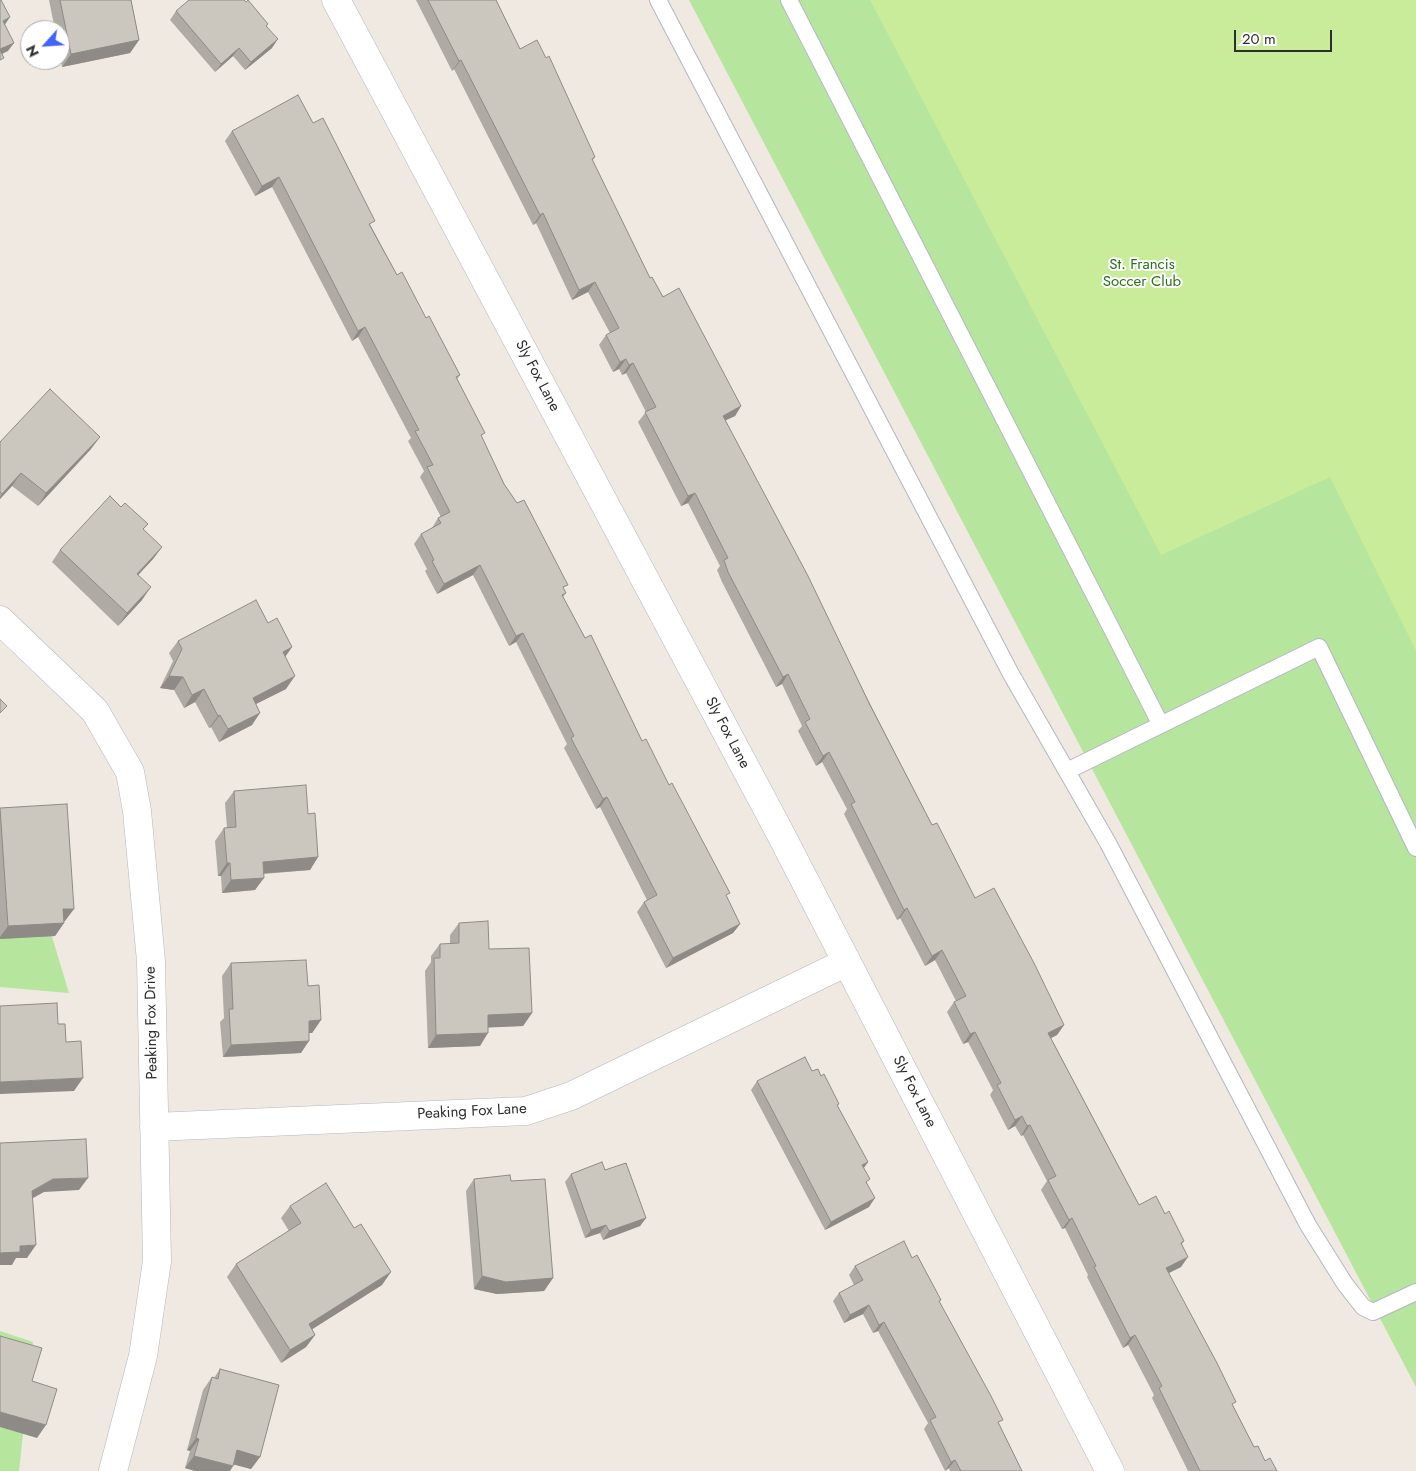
<!DOCTYPE html>
<style>
body{margin:0}
#map{position:relative;width:1416px;height:1471px;overflow:hidden;background:#efe9e1;font-family:Jost,sans-serif}
canvas{display:block}
.north{position:absolute;left:20px;top:20px;width:50px;height:50px;box-sizing:border-box;background:#fff;border:1px solid #ababab;border-radius:50%;rotate:244deg;font-size:14px;font-weight:700;line-height:20px;text-align:center;color:#2e2e2e}
.north::after{content:'';display:block;margin:auto;width:18px;height:22px;background:#4264fb;clip-path:polygon(50% 0,100% 100%,50% 72%,0 100%)}
.scale{position:absolute;left:1234px;top:30px;width:98px;height:22px;box-sizing:border-box;border:2px solid #2e2e2e;border-top:0;padding-left:6px;font-size:15px;line-height:18px;white-space:nowrap;color:#2e2e2e;-webkit-text-stroke:4px #fff;paint-order:stroke}
</style>
<div id="map">
<canvas width="1416" height="1471"></canvas>
<div class="north">N</div>
<div class="scale">20 m</div>
</div>
<script>
const g = document.querySelector('canvas').getContext('2d');
g.lineJoin = 'round';
function fill(path, color) { g.fillStyle = color; g.fill(path, 'evenodd'); }
const shape = rows => new Path2D(rows.map(r => 'M' + r).join(''));
function trace(path, color, width, dash) { g.strokeStyle = color; g.lineWidth = width; g.lineCap = dash ? 'butt' : 'round'; g.setLineDash(dash || []); g.stroke(path); }
function write(font, color, halo, rows, align = 'center') {
  g.font = font + ' Jost,sans-serif'; g.lineWidth = 4; g.setLineDash([]); g.textBaseline = 'middle'; g.strokeStyle = halo; g.fillStyle = color; for (const [text, x, y, turn = 0] of rows) {
    g.save(); g.translate(x, y); g.rotate((+turn || 0) * Math.PI / 180); g.textAlign = isNaN(turn) ? turn : align; if (halo) g.strokeText(text, 0, 0); g.fillText(text, 0, 0); g.restore();
  }
}
fill(shape([
 [689,0,1416,0,1416,1387],
 [0,853,34,877,69,993,0,987],
 [0,1331,33,1342,19,1471,0,1471]
]), '#b6e59e');
fill(shape([
 [870,0,1416,0,1416,651,1330,477,1161,555]
]), '#c9ec9a');
const lane = shape([
 [658,0,1011,674,1108,843,1308,1225,1345,1284,1363,1307,1373,1312,1416,1292],
 [789,0,1161,725],
 [1067,771,1319,647,1416,848]
]);
const street = shape([
 [336,0,777,827,1110,1471],
 [0,620,95,711,130,772,137,811,151,961,157,1261,143,1356,113,1471],
 [154,1127,526,1111,571,1096,847,962]
]);
trace(lane, '#b4b7c1', 18);
trace(street, '#b4b7c1', 29);
trace(lane, '#fff', 16);
trace(street, '#fff', 28);
fill(shape([
 [49,0,131,0,139,40,130,53,62,67,60,55,60,30,55,30],
 [416,0,496,0,520,49,595,157,592,161,650,278,741,406,735,416,725,420,932,825,975,898,1064,1025,1057,1035,1051,1038,1139,1205,1165,1214,1184,1241,1182,1244,1181,1267,1168,1273,1233,1406,1254,1447,1265,1461,1277,1471,1188,1471,1152,1398,1154,1395,1128,1345,1123,1348,1087,1277,1088,1275,1065,1228,1062,1229,1041,1190,1047,1181,1023,1135,1021,1136,1015,1126,1008,1130,990,1095,993,1090,968,1042,963,1044,947,1012,954,1002,956,1001,935,960,925,966,900,918,897,920,844,814,847,809,822,762,816,766,798,731,802,726,782,684,776,687,722,582,717,570,720,566,688,503,681,506,638,422,646,412,626,373,622,375,619,369,613,372,599,345,606,335,610,333,588,292,572,300,536,223,533,225,454,69,452,71],
 [176,11,267,26,272,48,245,70,233,56,215,72,170,20],
 [313,123,371,226,397,275,426,318,460,375,457,379,482,437,504,484,566,593,563,597,740,924,733,933,666,968,637,912,644,902,647,900,600,807,596,809,564,748,567,744,516,642,509,646,473,575,437,594,425,571,427,569,414,544,421,534,432,528,438,518,441,517,420,477,424,471,408,441,411,438,358,337,352,341,272,187,255,196,225,141,232,131],
 [0,442,91,449,38,506,12,486,0,499],
 [143,530,162,547,153,559,138,575,142,600,118,626,52,562,60,550],
 [268,623,292,647,285,657,286,689,256,704,252,725,219,742,211,727,209,728,195,702,184,708,174,690,160,688,173,661,169,653,178,641],
 [234,791,318,857,310,870,264,874,255,890,222,893,221,876,218,876,215,841,224,828,227,828,225,803],
 [0,808,65,921,63,921,64,923,55,936,0,939],
 [459,923,489,949,532,1013,523,1026,488,1027,480,1046,428,1048,425,971,431,962,431,956,440,944,450,944,450,935],
 [231,963,308,986,321,1020,312,1033,309,1033,301,1053,223,1057,220,1022,224,1018,222,976],
 [812,1071,837,1106,868,1162,864,1168,867,1184,869,1207,825,1230,751,1090,757,1081],
 [605,1170,646,1218,640,1226,603,1240,600,1233,585,1238,565,1182,571,1174],
 [474,1179,511,1181,553,1278,544,1291,497,1294,474,1289,466,1191],
 [290,1206,382,1285,312,1329,315,1335,306,1347,281,1363,227,1277,236,1264,289,1231,281,1218],
 [912,1258,939,1302,1022,1471,950,1471,949,1468,945,1471,924,1429,928,1423,878,1331,873,1333,863,1314,844,1323,833,1301,839,1293,854,1285,849,1275,855,1266],
 [220,1369,260,1457,251,1469,233,1464,230,1471,195,1471,185,1468,190,1451,187,1450,203,1390,212,1377,214,1378]
]), '#afaba4');
fill(shape([
 [10,17,4,26,3,21],
 [278,39,272,48,245,70,251,62],
 [139,40,130,53,62,67,71,54],
 [14,43,8,51,0,55,0,49],
 [239,48,233,56,215,72,221,64],
 [461,60,454,69,452,71,459,61],
 [279,177,272,187,255,196,262,186],
 [543,213,536,223,533,225,540,215],
 [595,282,588,292,572,300,579,290],
 [365,327,358,337,352,341,358,331],
 [626,359,619,369,613,372,620,362],
 [633,363,626,373,622,375,629,365],
 [741,406,735,416,716,425,723,416],
 [100,437,91,449,38,506,46,493],
 [21,473,12,486,0,499,0,497,2,494],
 [695,493,688,503,681,506,688,496],
 [162,547,153,559,128,586,137,574],
 [480,565,473,575,437,594,444,584],
 [151,587,142,600,118,626,127,613],
 [523,633,516,642,509,646,516,636],
 [292,647,283,660,283,652],
 [788,674,782,684,776,687,783,677],
 [169,676,183,677,174,690,160,688],
 [295,676,286,689,244,710,253,698],
 [204,689,195,702,184,708,192,695],
 [260,713,252,725,219,742,228,729],
 [220,715,211,727,209,728,218,716],
 [829,752,822,762,816,766,823,756],
 [607,797,600,807,596,809,603,799],
 [318,857,310,870,254,874,263,862],
 [227,863,230,863,221,876,218,876],
 [264,878,255,890,222,893,231,880],
 [907,908,900,918,897,920,904,910],
 [63,909,74,909,65,921,54,921],
 [64,923,55,936,0,939,0,937,8,926],
 [740,924,733,933,666,968,673,958],
 [942,950,935,960,925,966,932,956],
 [532,1013,523,1026,479,1028,488,1015],
 [321,1020,312,1033,300,1033,309,1021],
 [1064,1025,1057,1035,1041,1043,1048,1033],
 [975,1032,968,1042,963,1044,970,1034],
 [488,1033,480,1046,428,1048,436,1035],
 [309,1041,301,1053,223,1057,231,1045],
 [83,1078,74,1091,0,1094,0,1082],
 [1022,1116,1015,1126,1008,1130,1015,1120],
 [1030,1125,1023,1135,1021,1136,1027,1126],
 [868,1162,862,1170,862,1165],
 [88,1178,79,1190,44,1192,24,1203,32,1191,53,1179],
 [875,1198,869,1207,825,1230,831,1222],
 [646,1218,640,1226,603,1240,609,1231],
 [1072,1218,1065,1228,1062,1229,1069,1220],
 [606,1225,600,1233,585,1238,591,1230],
 [36,1245,27,1258,16,1258,12,1265,0,1265,0,1253,20,1246],
 [1188,1257,1181,1267,1159,1278,1166,1268],
 [391,1272,382,1285,300,1337,309,1324],
 [482,1276,553,1278,544,1291,497,1294,474,1289],
 [869,1305,863,1314,844,1323,850,1315],
 [884,1322,878,1331,873,1333,879,1325],
 [315,1335,306,1347,281,1363,290,1350],
 [1135,1335,1128,1345,1123,1348,1130,1338],
 [0,1412,46,1425,37,1438,0,1427],
 [196,1438,199,1439,190,1451,187,1450],
 [237,1450,260,1457,251,1469,228,1463],
 [194,1456,233,1466,230,1471,195,1471,185,1468],
 [955,1460,949,1468,945,1471,951,1462]
]), '#8e8b86');
const building = shape([
 [0,0,1,0,10,17,3,21,14,43,0,49,0,0],
 [60,0,131,0,139,40,71,54,60,0],
 [189,0,244,0,246,2,248,0,268,24,266,26,278,39,251,62,239,48,221,64,176,11,189,0],
 [428,0,496,0,520,49,537,40,546,58,549,56,595,157,592,159,650,278,652,277,663,297,679,288,741,406,723,416,808,576,870,705,932,825,937,823,975,898,994,888,1034,963,1064,1025,1048,1033,1139,1205,1156,1196,1165,1214,1169,1211,1184,1241,1181,1243,1188,1257,1166,1268,1217,1363,1236,1402,1232,1404,1254,1447,1258,1446,1265,1461,1270,1458,1277,1471,1200,1471,1159,1388,1162,1386,1135,1335,1130,1338,1094,1267,1096,1266,1072,1218,1069,1220,1048,1180,1056,1176,1030,1125,1027,1126,1022,1116,1015,1120,997,1085,1001,1083,975,1032,970,1034,954,1002,966,996,942,950,932,956,907,908,904,910,851,804,855,802,829,752,823,756,805,722,810,719,788,674,783,677,728,572,724,560,728,558,695,493,688,496,645,412,656,407,633,363,629,365,626,359,620,362,606,335,619,328,595,282,579,290,543,213,540,215,461,60,459,61,428,0],
 [0,50,4,58,0,60,0,50],
 [298,95,313,123,323,118,375,221,369,224,397,275,402,272,426,318,429,316,460,375,456,377,485,433,481,435,504,484,517,503,524,500,568,585,563,587,566,593,562,595,585,638,591,635,642,741,646,739,669,785,672,783,730,893,726,895,740,924,673,958,644,902,657,895,607,797,603,799,571,738,574,736,523,633,516,636,480,565,444,584,432,561,434,560,421,534,441,523,438,518,450,512,427,467,433,465,415,431,419,430,365,327,358,331,279,177,262,186,232,131,298,95],
 [50,389,100,437,46,493,21,473,2,494,0,492,0,442,50,389],
 [110,496,121,507,125,503,148,524,143,529,162,547,137,574,151,587,127,613,60,550,110,496],
 [256,600,268,623,277,618,292,647,283,652,295,676,253,698,260,713,228,729,220,715,218,716,204,689,192,695,183,677,169,676,182,649,178,641,256,600],
 [0,699,7,706,0,713,0,699],
 [306,785,308,814,315,813,318,857,263,862,264,878,231,880,230,863,227,863,224,828,236,827,234,791,306,785],
 [67,804,74,909,63,909,64,923,8,926,0,808,67,804],
 [488,921,489,949,529,948,532,1013,488,1015,488,1033,436,1035,434,958,440,958,440,944,459,943,459,923,488,921],
 [306,960,308,986,319,985,321,1020,309,1021,309,1041,231,1045,229,1009,233,1009,231,963,306,960],
 [57,1003,58,1024,65,1024,66,1042,81,1041,83,1078,0,1082,0,1006,57,1003],
 [805,1057,812,1071,818,1069,821,1076,824,1074,839,1104,837,1105,868,1162,862,1165,870,1179,866,1182,875,1198,831,1222,757,1081,805,1057],
 [86,1139,88,1178,53,1179,32,1191,36,1245,20,1246,20,1252,0,1253,0,1143,86,1139],
 [602,1162,605,1170,626,1163,646,1218,609,1231,606,1225,591,1230,571,1174,602,1162],
 [510,1175,511,1181,545,1179,553,1278,506,1282,482,1276,474,1179,510,1175],
 [326,1183,354,1228,361,1224,391,1272,309,1324,315,1335,290,1350,236,1264,301,1223,290,1206,326,1183],
 [904,1241,912,1258,917,1255,941,1300,939,1301,991,1396,1003,1420,998,1422,1022,1471,961,1471,955,1460,951,1462,930,1420,936,1417,884,1322,879,1325,869,1305,850,1315,839,1293,863,1280,855,1266,904,1241],
 [0,1336,42,1348,32,1381,57,1389,46,1425,0,1412,0,1336],
 [220,1369,279,1385,260,1457,237,1450,233,1466,194,1456,199,1439,196,1438,212,1377,218,1379,220,1369]
]);
fill(building, '#cbc7bf');
trace(building, '#8e8b86', 1);
write('15px', '#2c6e1b', '#fff', [
 ["St. Francis",1142,265],
 ["Soccer Club",1142,282]
]);
write('15px', '#2e2e2e', '#fff', [
 ["Sly Fox Lane",537,376,62],
 ["Sly Fox Lane",727,733,62],
 ["Peaking Fox Drive",152,1023,-91],
 ["Sly Fox Lane",914,1092,63],
 ["Peaking Fox Lane",472,1112,-3]
]);
</script>
